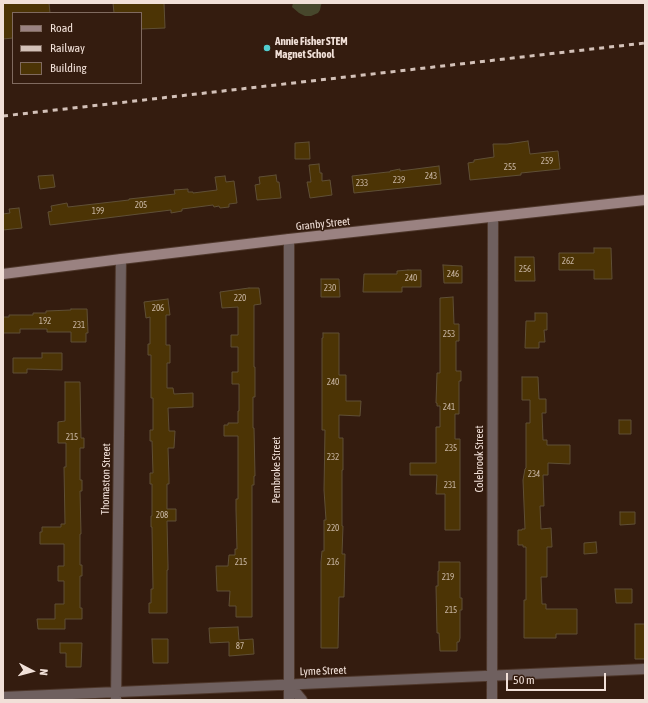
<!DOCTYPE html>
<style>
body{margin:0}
#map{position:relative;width:648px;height:703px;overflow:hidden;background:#341c0f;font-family:"Asap Condensed",sans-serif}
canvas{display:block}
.frame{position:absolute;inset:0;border:4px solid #f1e0d8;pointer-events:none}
.legend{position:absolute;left:12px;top:12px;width:130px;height:72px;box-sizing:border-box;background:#341c0f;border:1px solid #806a5f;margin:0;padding:5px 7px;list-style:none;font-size:12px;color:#f1e0d8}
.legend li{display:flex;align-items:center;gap:8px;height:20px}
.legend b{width:20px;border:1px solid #806a5f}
.north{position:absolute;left:12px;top:651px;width:40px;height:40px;-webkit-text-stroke:3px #341c0f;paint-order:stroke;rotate:96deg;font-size:11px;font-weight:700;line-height:16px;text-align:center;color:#f1e0d8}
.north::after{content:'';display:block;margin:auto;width:14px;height:18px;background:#f1e0d8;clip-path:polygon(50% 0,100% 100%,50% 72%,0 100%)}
.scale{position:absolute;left:506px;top:673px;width:100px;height:18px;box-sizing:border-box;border:2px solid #f1e0d8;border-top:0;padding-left:5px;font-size:12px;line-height:14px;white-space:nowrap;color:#f1e0d8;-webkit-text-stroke:3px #341c0f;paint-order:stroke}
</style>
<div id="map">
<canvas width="648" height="703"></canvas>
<div class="frame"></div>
<ul class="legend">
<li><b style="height:5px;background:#9a8281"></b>Road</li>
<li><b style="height:5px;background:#d3c1b8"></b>Railway</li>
<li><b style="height:11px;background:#4c3405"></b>Building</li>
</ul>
<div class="north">N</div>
<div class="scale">50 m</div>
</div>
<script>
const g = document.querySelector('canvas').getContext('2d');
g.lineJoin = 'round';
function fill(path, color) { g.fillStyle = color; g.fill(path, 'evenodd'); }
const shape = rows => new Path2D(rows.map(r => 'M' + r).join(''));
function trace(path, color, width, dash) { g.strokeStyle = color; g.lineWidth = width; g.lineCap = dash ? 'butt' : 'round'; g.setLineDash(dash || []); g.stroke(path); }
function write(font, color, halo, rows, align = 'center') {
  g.font = font + ' "Asap Condensed",sans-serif'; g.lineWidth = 3; g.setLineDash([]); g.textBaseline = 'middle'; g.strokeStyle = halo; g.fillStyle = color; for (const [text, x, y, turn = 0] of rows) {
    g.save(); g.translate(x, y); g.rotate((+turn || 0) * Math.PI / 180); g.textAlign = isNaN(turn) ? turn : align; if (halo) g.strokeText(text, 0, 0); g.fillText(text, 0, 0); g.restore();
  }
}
fill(shape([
 [293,3,322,3,321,5,320,10,318,13,311,16,305,16,299,13,292,7]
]), '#47472c');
const building = shape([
 [3,3,49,3,50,13,13,13,13,38,3,39,3,3],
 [113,3,164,3,165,28,141,29,141,13,114,13,113,3],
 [528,141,530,154,558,151,560,169,521,173,521,175,470,180,468,163,474,162,474,160,494,157,493,144,507,144,528,141],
 [309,142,310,159,295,159,295,143,309,142],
 [319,164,320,173,322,173,322,181,330,180,332,195,310,198,307,182,311,182,309,165,319,164],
 [439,166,441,184,354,193,352,176,388,172,390,172,390,171,400,169,400,171,439,166],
 [53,175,55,187,40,189,38,176,53,175],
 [276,175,277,182,279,182,281,198,257,200,255,185,260,184,259,177,276,175],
 [225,176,226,182,234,181,237,203,229,204,229,207,220,208,219,206,214,207,213,205,182,209,182,211,171,213,171,210,50,225,48,212,52,211,51,206,67,203,68,207,129,200,129,199,175,194,174,190,188,189,188,192,193,192,193,193,217,190,215,177,225,176],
 [19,208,22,228,3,230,3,214,10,213,9,209,19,208],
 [594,248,611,248,612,279,594,279,594,270,559,270,559,253,594,253,594,248],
 [515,257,534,257,535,281,515,281,515,257],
 [443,265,462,266,462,283,444,283,443,265],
 [408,270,421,270,421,287,402,287,402,292,363,292,364,274,397,274,397,271,408,270],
 [321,279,339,279,340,297,321,297,321,279],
 [249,288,259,288,261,304,254,305,254,367,255,367,255,397,253,397,253,428,254,428,255,476,254,476,254,485,252,485,252,617,236,617,236,606,229,606,230,591,217,591,216,566,228,566,229,555,235,555,235,549,237,549,236,510,236,499,238,499,238,436,224,436,224,425,228,425,228,423,238,423,238,411,239,411,239,384,232,384,232,372,238,372,238,347,231,347,231,335,238,335,238,307,222,308,220,292,249,288],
 [453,297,454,324,459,324,459,341,456,341,456,371,461,371,461,381,459,381,459,414,455,414,455,439,460,439,460,530,445,530,445,494,436,494,437,475,410,475,410,463,436,463,436,427,440,427,440,406,437,406,437,403,436,403,437,373,440,373,440,298,453,297],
 [168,299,170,315,166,315,166,345,170,345,170,363,167,363,167,388,173,388,174,394,193,393,193,407,168,408,169,431,175,431,174,448,168,448,169,478,169,484,167,484,167,509,176,509,176,521,167,521,168,566,168,570,167,570,167,613,149,613,149,603,151,603,151,589,153,589,152,527,151,527,151,516,152,516,152,484,150,484,150,473,153,473,152,441,150,441,150,430,153,430,153,398,151,398,151,355,148,355,148,344,150,344,150,317,146,318,144,302,168,299],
 [71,309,87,309,88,333,86,333,86,342,71,342,71,332,47,332,47,329,20,329,20,333,3,333,3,317,9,317,9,315,33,315,33,313,46,313,46,311,71,310,71,309],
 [535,313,547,313,547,330,544,330,545,342,539,342,539,348,525,348,526,321,535,321,535,313],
 [323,333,339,333,339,375,346,375,346,401,361,401,360,416,339,415,339,438,343,438,343,470,342,470,342,526,343,526,342,554,345,554,344,597,339,597,338,648,321,648,321,562,322,551,324,551,324,520,326,520,324,490,325,430,322,430,322,338,323,338,323,333],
 [42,353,62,353,62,370,27,369,27,373,13,373,13,358,42,358,42,353],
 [522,377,538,377,539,399,546,399,546,413,542,413,543,440,547,440,547,445,570,445,570,464,548,463,548,475,543,475,544,506,540,506,541,529,551,528,552,547,547,547,547,577,541,577,542,604,546,604,546,609,577,609,577,634,556,634,556,638,524,638,524,600,526,600,526,547,523,547,523,545,518,545,518,530,522,530,522,529,525,529,523,480,525,469,526,468,526,423,530,423,530,400,522,400,522,377],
 [65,382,80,382,81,438,84,438,84,448,80,448,80,480,82,480,82,491,80,491,81,534,80,534,80,565,82,565,82,576,80,576,80,608,82,608,82,619,65,619,65,629,38,629,37,619,55,619,55,604,64,604,64,581,58,581,58,566,64,566,64,544,40,544,40,532,42,532,42,527,61,527,61,524,65,524,64,467,66,467,66,443,58,443,58,422,65,421,65,382],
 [619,420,631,420,631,434,619,434,619,420],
 [620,512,635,512,635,524,620,525,620,512],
 [596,542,597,553,584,554,584,543,596,542],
 [439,562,460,562,460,598,462,598,462,610,460,610,460,638,459,642,457,642,457,651,440,651,439,633,437,633,436,586,438,586,438,571,439,571,439,562],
 [615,589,632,589,632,603,616,603,615,589],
 [635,624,645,624,645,659,635,659,635,624],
 [238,627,239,640,253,639,254,654,229,656,229,642,210,643,209,628,238,627],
 [152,639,168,639,168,663,153,663,152,639],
 [60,643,82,643,81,667,66,667,66,653,60,653,60,643]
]);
fill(building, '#4c3405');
trace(building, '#5f4f36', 1);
const street = shape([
 [289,684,302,700],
 [3,697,645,669],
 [116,700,121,259],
 [289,700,289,239],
 [492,700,493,218]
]);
const secondary = shape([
 [3,274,121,259,289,239,645,200]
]);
trace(street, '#4e372b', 12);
trace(secondary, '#4e372b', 12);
trace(street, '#6f605f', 10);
trace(secondary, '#9a8281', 10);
trace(shape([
 [3,116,645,43]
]), '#d3c1b8', 3, [5, 5]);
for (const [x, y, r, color] of [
 [267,48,4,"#52cdcf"]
]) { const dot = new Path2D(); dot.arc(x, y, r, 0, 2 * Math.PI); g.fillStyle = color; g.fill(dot); trace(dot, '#341c0f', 1.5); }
write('9px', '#c8b5a3', null, [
 ["259",547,161],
 ["255",510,167],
 ["243",431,176],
 ["239",399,180],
 ["233",362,183],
 ["205",141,205],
 ["199",98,211],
 ["262",568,261],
 ["256",525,269],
 ["246",453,274],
 ["240",411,278],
 ["230",330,288],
 ["220",240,298],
 ["206",158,308],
 ["192",45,321],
 ["231",79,325],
 ["253",449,334],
 ["240",333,382],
 ["241",449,407],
 ["215",72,437],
 ["235",451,448],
 ["232",333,457],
 ["234",534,474],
 ["231",450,485],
 ["208",162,515],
 ["220",333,528],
 ["215",241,562],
 ["216",333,562],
 ["219",448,577],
 ["215",451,610],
 ["87",240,646]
]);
write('bold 11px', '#f1e0d8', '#341c0f', [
 ["Annie Fisher STEM",275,42],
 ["Magnet School",275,55]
], 'left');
write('11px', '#f1e0d8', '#341c0f', [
 ["Granby Street",323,224,-6],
 ["Colebrook Street",480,459,-90],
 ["Pembroke Street",277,470,-90],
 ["Thomaston Street",106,479,-89],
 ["Lyme Street",323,671,-2]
]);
</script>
